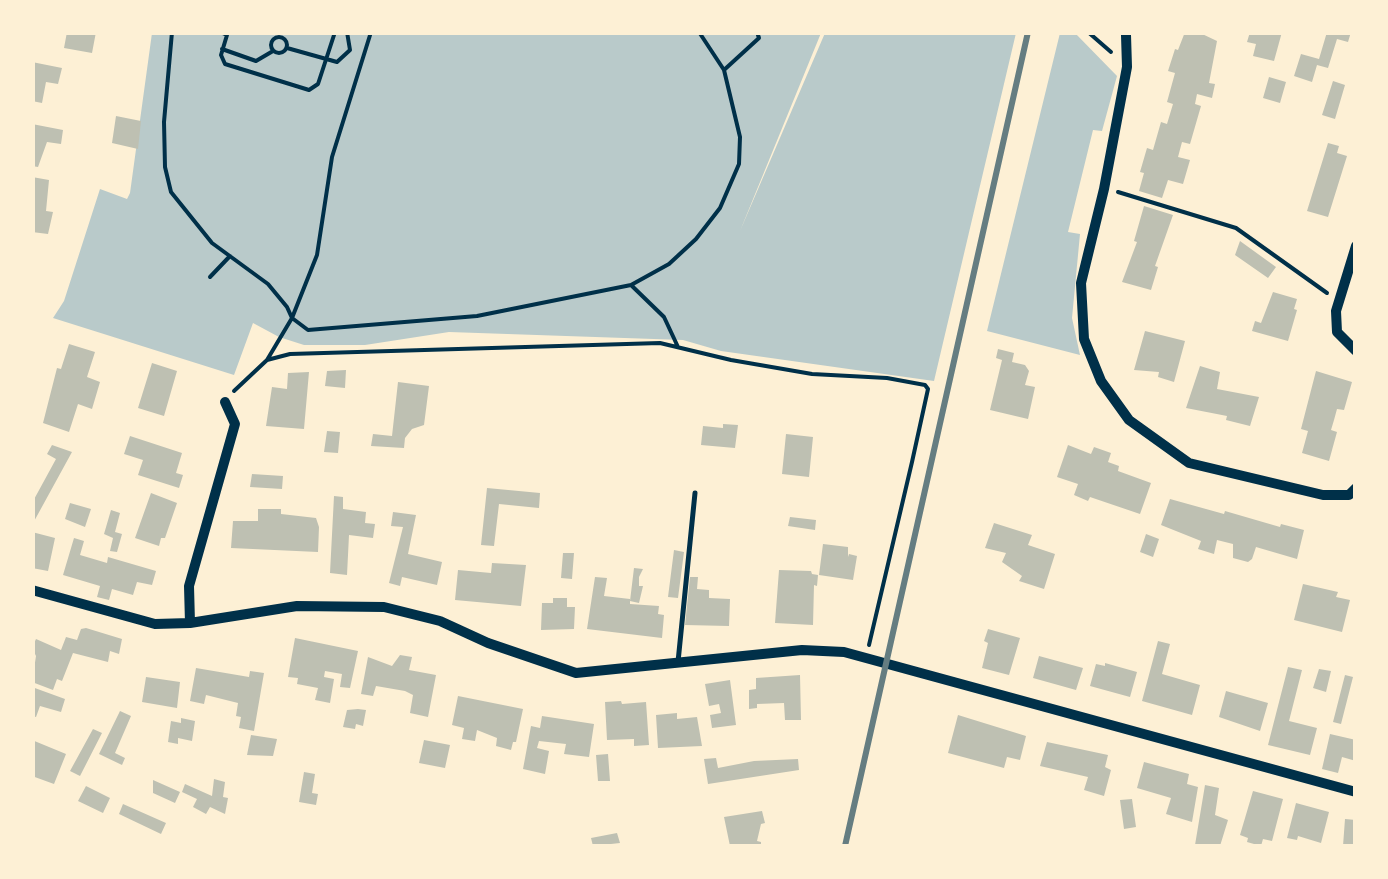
<!DOCTYPE html>
<style>
body{margin:0}
#map{position:relative;width:1388px;height:879px;overflow:hidden;background:#fdf0d5;font-family:"DejaVu Sans",sans-serif}
canvas{display:block}
.frame{position:absolute;inset:0;border:35px solid #fdf0d5;pointer-events:none}
</style>
<div id="map">
<canvas width="1388" height="879"></canvas>
<div class="frame"></div>
</div>
<script>
const g = document.querySelector('canvas').getContext('2d');
g.lineJoin = 'round';
function fill(path, color) { g.fillStyle = color; g.fill(path, 'evenodd'); }
const shape = rows => new Path2D(rows.map(r => 'M' + r).join(''));
function trace(path, color, width, dash) { g.strokeStyle = color; g.lineWidth = width; g.lineCap = dash ? 'butt' : 'round'; g.setLineDash(dash || []); g.stroke(path); }
fill(shape([
 [152,33,821,33,740,231,825,33,1016,33,934,381,721,351,683,340,449,332,365,345,304,345,279,337,253,323,234,375,53,318,64,301,100,189,127,199,130,193],
 [1060,33,1075,33,1117,76,1102,131,1093,130,1068,232,1080,234,1072,318,1080,355,987,331]
]), '#b9caca');
fill(shape([
 [67,32,96,32,92,53,64,48],
 [1185,32,1198,32,1217,41,1209,83,1215,84,1212,98,1197,94,1195,104,1201,106,1190,144,1182,142,1178,157,1190,160,1183,184,1168,180,1162,198,1139,191,1144,173,1140,172,1147,148,1153,150,1161,122,1167,124,1173,104,1167,102,1175,73,1168,71,1175,49,1178,50],
 [1250,32,1282,32,1274,61,1253,56,1256,44,1247,42],
 [1327,32,1351,32,1348,42,1337,39,1328,68,1317,65,1312,82,1294,76,1301,54,1319,59],
 [32,62,62,68,58,84,46,82,42,103,32,101],
 [1269,77,1286,82,1280,103,1263,98],
 [1333,81,1345,85,1335,119,1322,115],
 [116,116,141,121,138,149,112,143],
 [32,124,63,130,61,144,47,142,38,167,32,166],
 [1328,143,1339,146,1337,153,1347,156,1328,217,1307,211],
 [32,177,49,180,46,211,53,212,48,234,32,232],
 [1144,206,1173,215,1155,266,1158,267,1151,290,1122,282,1137,242,1134,241],
 [1240,241,1276,267,1268,278,1235,255],
 [1273,292,1297,299,1294,309,1297,310,1288,341,1252,331,1255,321,1261,323],
 [1145,331,1185,341,1174,382,1158,377,1159,372,1134,370],
 [69,344,95,352,87,377,100,382,92,409,78,404,69,432,43,423,57,368,61,369],
 [998,349,1014,353,1012,362,1025,365,1029,371,1025,385,1035,387,1028,419,990,410,1002,360,996,358],
 [152,363,177,371,164,416,138,408],
 [1200,366,1220,372,1217,389,1259,397,1250,426,1226,420,1227,416,1186,408],
 [346,370,345,388,325,386,327,371],
 [1316,371,1352,382,1344,410,1337,409,1334,420,1331,430,1337,432,1329,461,1302,453,1308,431,1301,429],
 [309,372,304,429,266,426,272,387,287,389,288,373],
 [398,382,429,386,424,425,412,429,405,438,404,448,371,446,373,434,392,436],
 [723,424,738,425,735,448,701,445,703,426,723,428],
 [327,431,340,432,338,453,324,452],
 [786,434,813,437,809,477,782,474],
 [130,436,182,453,176,473,183,475,179,488,138,475,143,460,124,454],
 [52,445,72,452,32,525,32,503,56,459,47,454],
 [1068,445,1091,454,1094,447,1111,453,1108,462,1119,466,1118,471,1151,483,1140,514,1090,497,1088,501,1074,495,1078,484,1057,477],
 [252,474,283,476,282,489,250,487],
 [487,488,540,493,539,508,499,504,494,546,481,545],
 [151,493,177,503,165,538,161,538,159,546,135,538],
 [334,496,343,497,343,509,366,512,365,523,375,524,373,538,349,535,347,575,330,573],
 [1170,499,1224,514,1225,511,1280,527,1281,524,1304,530,1297,559,1256,547,1252,559,1248,562,1233,558,1233,544,1217,540,1214,554,1198,549,1201,541,1161,525],
 [70,503,91,509,85,527,65,519],
 [258,509,281,509,281,514,316,518,319,527,318,552,231,548,233,521,258,521],
 [111,510,120,513,115,532,122,534,117,552,110,551,113,538,104,534],
 [393,512,416,515,408,554,442,562,437,585,402,577,400,586,389,583,403,527,391,526],
 [790,517,816,520,815,530,788,526],
 [994,523,1032,535,1028,545,1055,554,1044,589,1019,581,1022,576,1002,562,1006,553,985,548],
 [32,532,55,538,48,571,32,568],
 [1146,534,1159,539,1153,557,1140,552],
 [74,538,84,541,80,555,107,563,108,557,156,571,152,585,137,582,133,595,112,589,109,600,97,597,100,586,63,575],
 [823,544,848,547,848,557,849,554,857,556,853,580,819,575],
 [674,550,684,552,678,598,668,597],
 [563,553,574,553,572,579,561,578],
 [492,563,526,565,521,606,455,600,458,570,491,573],
 [634,568,643,569,639,577,639,586,643,586,639,603,630,601],
 [779,570,811,571,812,574,818,575,817,586,814,585,813,625,775,623],
 [595,577,607,578,604,596,630,599,630,604,659,606,658,614,664,615,662,638,587,629],
 [690,577,698,577,697,589,709,590,709,598,730,599,729,626,685,625],
 [1303,584,1338,592,1336,597,1350,600,1342,632,1294,620],
 [553,598,567,598,567,607,575,607,574,629,541,630,542,603,553,603],
 [86,628,122,639,119,654,110,651,108,662,73,653,62,681,57,679,53,690,32,682,36,656,32,648,36,639,61,650,66,637,77,640,81,629],
 [988,629,1020,638,1009,675,982,668,988,643,984,641],
 [295,638,358,651,350,688,340,687,342,674,325,671,324,677,334,679,330,703,315,700,318,688,297,684,298,678,288,677],
 [1158,641,1170,644,1162,674,1200,685,1192,715,1142,701],
 [400,655,412,657,409,670,436,675,428,717,410,713,413,695,405,691,376,686,373,696,361,694,368,657,392,666],
 [1039,656,1083,668,1076,690,1033,678],
 [1105,663,1137,672,1130,697,1090,686,1096,664,1105,666],
 [1288,667,1302,670,1289,721,1317,728,1310,755,1268,745],
 [196,668,249,677,250,671,264,673,254,731,239,728,241,717,236,716,238,703,206,695,204,704,190,701],
 [1319,669,1331,671,1326,692,1313,688],
 [800,675,801,720,785,720,784,703,757,704,757,708,749,709,749,690,756,689,756,678],
 [1345,675,1353,677,1341,724,1333,722],
 [146,677,180,682,177,708,142,702],
 [730,680,736,725,712,728,710,715,721,713,719,704,709,706,705,684],
 [32,687,65,699,61,712,40,706,36,717,32,716],
 [1226,691,1268,703,1260,731,1219,717],
 [458,696,523,709,516,742,513,742,511,750,496,746,497,738,477,730,475,741,462,739,464,728,452,725],
 [621,701,622,704,646,702,649,745,634,746,634,739,607,740,605,702],
 [358,709,366,710,363,726,356,724,355,729,343,727,347,710],
 [120,711,131,716,115,753,125,758,122,765,99,754],
 [677,713,677,719,697,717,702,746,658,748,656,715],
 [958,715,1026,736,1020,760,1007,757,1004,768,948,753],
 [542,716,594,724,589,757,564,754,566,744,539,741,537,748,549,751,545,774,523,769,531,726,540,728],
 [181,718,195,721,192,741,178,738,178,744,168,742,171,721,181,723],
 [93,729,102,733,80,776,70,771],
 [1330,734,1356,740,1356,761,1342,757,1338,773,1322,769],
 [251,735,277,739,273,756,247,755],
 [32,740,66,754,54,784,32,776],
 [424,740,450,745,445,768,419,763],
 [1047,742,1108,755,1105,767,1111,770,1104,796,1084,790,1088,777,1040,766],
 [608,754,610,781,598,781,596,755],
 [716,758,718,768,754,761,798,759,799,770,708,784,704,759],
 [1144,762,1189,774,1187,784,1198,787,1192,822,1166,814,1171,798,1137,788],
 [304,772,315,774,312,793,318,794,316,805,299,802],
 [214,779,225,782,223,797,228,798,225,814,210,807,206,814,193,807,197,799,182,792,185,784,212,796],
 [153,780,180,792,175,803,153,793],
 [1205,785,1219,788,1215,815,1228,820,1220,846,1195,845],
 [86,786,110,798,103,813,78,801],
 [1253,791,1283,799,1272,841,1263,839,1261,846,1247,842,1248,838,1240,835],
 [1132,799,1136,827,1124,829,1120,800],
 [1296,803,1329,812,1321,843,1298,836,1297,840,1287,838],
 [123,804,166,823,161,834,119,814],
 [762,811,765,823,761,824,757,841,761,842,761,846,730,846,724,817],
 [1345,819,1356,820,1356,846,1343,846],
 [617,833,620,843,593,846,591,838]
]), '#bec0b2');
trace(shape([
 [172,32,164,122,165,167,171,192,212,243,268,284,287,307,292,318,267,360],
 [220,32,227,35,221,55,225,64,309,90,318,84,335,32],
 [371,32,332,157,317,255,292,318,308,330,477,316,631,285,669,264,696,239,720,208,739,164,740,137,724,70,699,32],
 [1088,32,1111,52],
 '271 45a8 8 0 1 1 16 0a8 8 0 1 1-16 0Z',
 [287,48,337,62,350,50,347,32],
 [222,49,256,61,273,51],
 [724,70,759,38,757,32],
 [1118,192,1236,228,1327,293],
 [210,277,230,256],
 [631,285,664,317,678,347],
 [234,391,267,360,290,354,660,343,731,360,812,374,887,378,925,385,928,389,912,462,869,645]
]), '#003049', 4);
trace(shape([
 [678,662,695,493]
]), '#003049', 5);
trace(shape([
 [1126,35,1127,67,1104,189,1081,283,1084,339,1101,381,1129,420,1189,463,1323,495,1349,495,1356,488],
 [1356,246,1336,311,1337,332,1356,351],
 [32,590,155,624,190,623,297,606,384,607,440,621,488,643,576,673,802,650,844,652,1356,792],
 [190,623,189,586,235,424,225,402]
]), '#003049', 10);
trace(shape([
 [845,846,1028,32]
]), '#657d81', 6);
</script>
